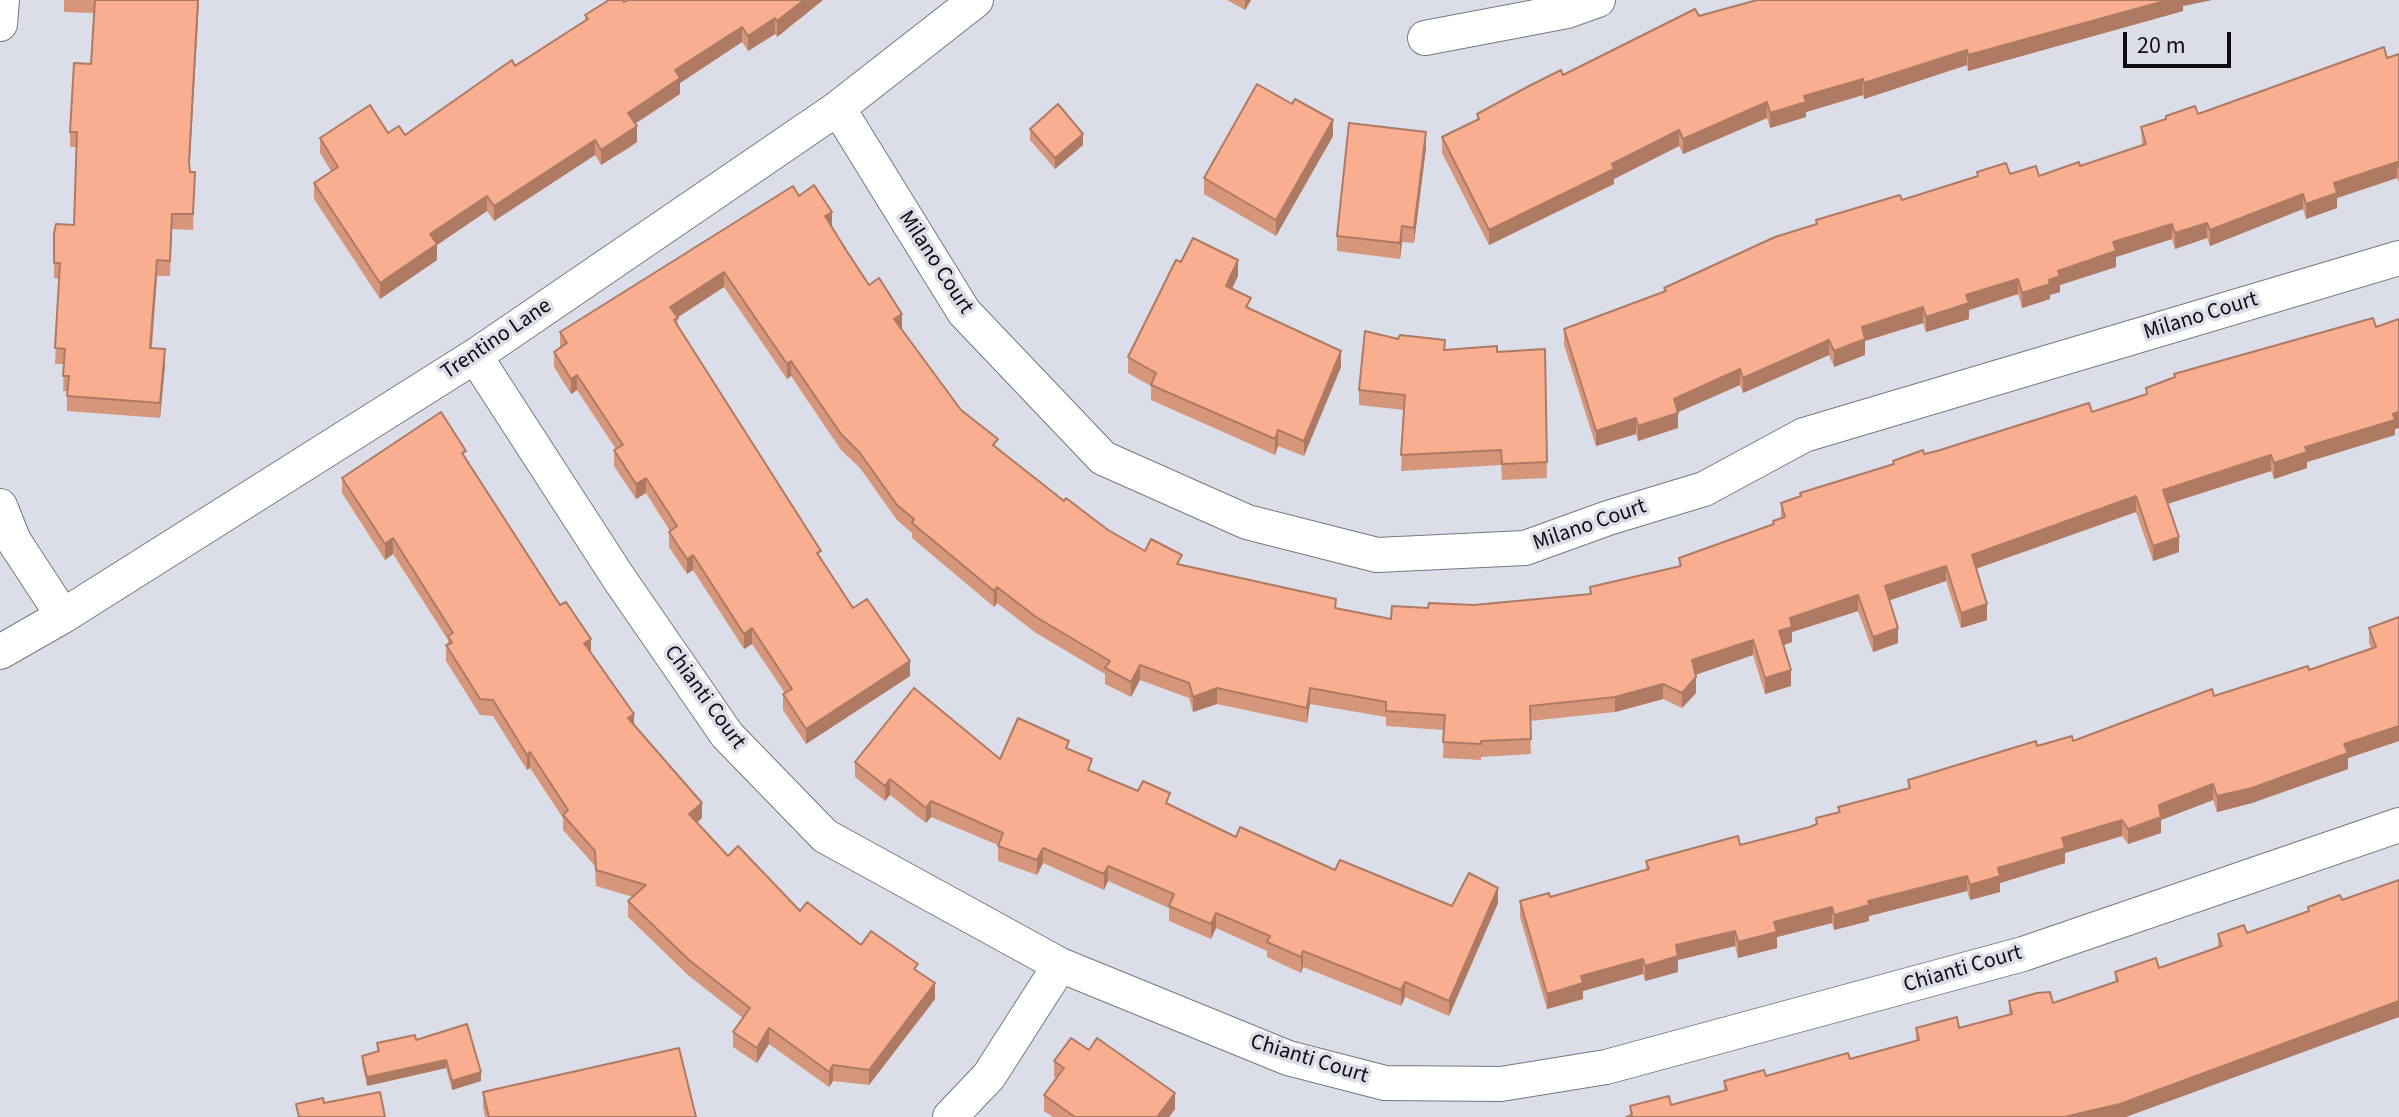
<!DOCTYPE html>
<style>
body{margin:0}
#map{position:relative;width:2399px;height:1117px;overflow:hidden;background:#dbdee8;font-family:"Source Sans 3",sans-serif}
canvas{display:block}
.scale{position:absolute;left:2123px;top:32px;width:108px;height:36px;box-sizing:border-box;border:4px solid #0c0d10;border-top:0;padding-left:10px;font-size:24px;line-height:28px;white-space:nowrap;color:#0c0d10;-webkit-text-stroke:6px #dbdee8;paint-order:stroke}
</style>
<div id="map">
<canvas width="2399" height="1117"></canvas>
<div class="scale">20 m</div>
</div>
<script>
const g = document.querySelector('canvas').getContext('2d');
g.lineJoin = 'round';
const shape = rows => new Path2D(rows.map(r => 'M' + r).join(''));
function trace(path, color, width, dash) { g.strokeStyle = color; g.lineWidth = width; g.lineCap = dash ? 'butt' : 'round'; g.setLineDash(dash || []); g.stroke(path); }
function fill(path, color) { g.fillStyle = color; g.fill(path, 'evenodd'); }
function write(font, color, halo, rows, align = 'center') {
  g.font = font + ' "Source Sans 3",sans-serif'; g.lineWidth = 7; g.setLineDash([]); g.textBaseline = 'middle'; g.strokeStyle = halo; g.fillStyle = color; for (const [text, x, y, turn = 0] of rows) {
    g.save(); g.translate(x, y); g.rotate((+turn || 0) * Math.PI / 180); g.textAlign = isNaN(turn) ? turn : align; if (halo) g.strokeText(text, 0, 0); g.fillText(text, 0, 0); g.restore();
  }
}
const minor = shape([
 [0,24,2,0],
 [1425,38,1567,11,1598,0],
 [838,108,964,312,1103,458,1247,522,1377,555,1525,548,1608,518,1704,489,1804,435,2399,258],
 [475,356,618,577,727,735,825,836,1060,965,1288,1058,1385,1083,1501,1084,1606,1067,2023,954,2399,825],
 [0,506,14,541,63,616],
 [0,652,63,616,475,356,838,108,976,0],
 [950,1117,989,1076,1060,965]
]);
trace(minor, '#757880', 36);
trace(minor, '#fff', 34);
fill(shape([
 [64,0,199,0,189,168,190,172,195,172,193,230,172,229,170,276,157,276,152,348,165,365,160,418,67,411,67,391,63,391,64,364,55,364,59,279,54,278,54,233,74,225,76,147,70,147,70,132,91,64,94,13,64,12],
 [628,0,823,0,777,37,775,34,748,51,742,42,680,83,680,94,635,124,637,142,629,148,601,165,595,155,494,221,487,211,437,245,437,260,380,299,314,199,314,183,331,171,320,153,320,138,388,133,405,135,585,20,585,15],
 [1227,0,1251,0,1245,10],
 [1757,0,2212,0,2183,6,2183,11,1968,71,1967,65,1864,99,1863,95,1806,112,1806,117,1770,128,1767,118,1683,154,1679,146,1614,179,1614,184,1489,245,1442,153,1442,137,1477,120,1477,114,1563,75,1699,16],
 [2399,54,2399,183,2397,178,2337,198,2337,208,2306,219,2303,209,2210,246,2207,238,2175,249,2172,239,2116,257,2116,267,2060,285,2060,292,2050,295,2050,299,2022,308,2018,294,1969,310,1969,319,1926,332,1923,323,1865,341,1865,355,1834,367,1829,355,1743,393,1740,385,1678,412,1678,428,1638,441,1636,434,1596,446,1564,345,1564,329,1664,292,1664,288,1816,224,1816,220,1902,200,1977,176,1977,172,2039,176,2080,166,2142,146,2141,127,2166,119,2166,116,2198,114],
 [1030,129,1083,145,1055,169,1030,140],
 [1333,136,1276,236,1204,194,1204,178],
 [1426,148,1414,243,1402,242,1400,259,1337,251,1337,236],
 [799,196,832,227,869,285,961,410,998,449,1064,501,1108,530,1145,551,1182,565,1336,608,1391,619,1428,608,1474,605,1590,594,1590,587,1679,567,1679,558,1773,524,1773,521,1781,518,1781,503,1800,497,1800,493,1893,465,1893,461,2092,412,2146,394,2146,388,2174,378,2174,374,2376,327,2399,319,2399,428,2395,429,2395,435,2307,462,2307,468,2274,479,2271,471,2168,504,2179,552,2153,561,2136,512,1976,569,1987,620,1961,628,1946,581,1889,600,1898,643,1873,652,1858,611,1792,632,1792,642,1783,645,1791,686,1765,694,1753,655,1695,675,1696,693,1682,708,1663,699,1615,712,1530,721,1531,754,1481,757,1481,760,1443,758,1444,730,1386,726,1386,717,1310,704,1307,723,1217,704,1193,712,1189,698,1140,680,1131,697,1105,684,1105,674,1036,633,997,603,994,607,912,538,912,533,897,520,860,468,841,450,791,376,787,379,724,287,677,318,678,325,821,559,853,608,910,676,806,744,783,710,783,694,785,693,752,644,744,649,693,570,687,574,669,547,669,532,670,531,646,493,636,499,614,466,614,450,616,449,577,390,571,394,554,367,554,352,560,348,560,332],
 [1181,262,1238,276,1232,289,1251,309,1341,367,1304,456,1278,446,1275,455,1151,400,1151,386,1128,373,1128,357],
 [1398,339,1445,349,1497,352,1545,349,1547,478,1502,480,1501,465,1401,471,1404,410,1359,405,1359,390],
 [466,460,591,653,634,725,702,818,696,823,728,856,800,911,861,945,918,971,935,999,869,1085,833,1081,829,1087,769,1044,757,1063,733,1047,733,1032,743,1018,689,976,628,917,628,901,633,897,596,886,595,866,563,830,563,818,530,768,527,770,493,716,480,715,446,661,446,645,448,644,448,640,393,554,385,560,342,493,342,478],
 [2399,617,2399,741,2348,758,2348,769,2252,803,2217,812,2213,800,2161,820,2161,833,2128,844,2122,836,2065,853,2065,863,2000,883,2000,892,1970,900,1967,891,1869,916,1869,921,1834,930,1832,923,1777,937,1777,948,1738,958,1735,946,1678,960,1678,972,1645,981,1643,974,1583,991,1583,999,1547,1009,1520,917,1520,901,1550,897,1646,870,1646,861,1740,845,1816,825,1816,818,1838,812,1838,807,1908,788,1908,780,2037,746,2073,741,2214,696,2309,670,2371,648,2369,643,2369,628],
 [1069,750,1092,772,1170,805,1236,837,1335,870,1452,906,1498,903,1449,1016,1405,997,1401,1006,1303,967,1301,973,1267,957,1267,951,1216,928,1211,939,1169,921,1169,908,1108,881,1104,890,1043,863,1037,875,998,861,998,845,931,817,926,823,890,795,885,801,855,777,855,762,1000,759],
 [2399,880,2399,1017,2380,1023,1630,1116,1630,1106,1671,1105,1724,1091,1724,1081,1766,1076,1850,1059,1916,1041,1916,1028,1959,1028,2009,1014,2009,1001,2053,1003,2115,982,2115,972,2159,968,2218,947,2218,934,2247,933,2308,911,2308,907,2342,900],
 [416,1040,481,1081,452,1090,446,1068,367,1086,362,1064,362,1056,377,1051,377,1043],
 [1054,1061,1175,1109,1169,1117,1053,1117,1044,1111,1044,1095,1056,1078,1054,1077],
 [483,1092,696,1117,485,1117,483,1107]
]), '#d6967b');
fill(shape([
 [198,0,199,0,189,178,189,162],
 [804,0,823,0,777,37,777,21],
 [1245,0,1251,0,1245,10],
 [2168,0,2212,0,2183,6,2183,11,1968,71,1968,55],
 [775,18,775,34,748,51,748,36],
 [742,27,742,42,680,83,680,94,628,128,628,113,675,70],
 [1967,50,1967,65,1864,99,1864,83],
 [1863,79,1863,95,1806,112,1806,117,1770,128,1770,113,1804,96],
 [1767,102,1767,118,1683,154,1683,139],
 [1333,120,1333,136,1276,236,1276,220],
 [637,126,637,142,601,165,601,150],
 [1679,130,1679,146,1614,179,1614,184,1489,245,1489,230],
 [1426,132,1426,148,1414,243,1414,228],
 [1083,134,1083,145,1055,169,1055,158],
 [595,140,595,155,494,221,494,206],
 [2397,162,2397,178,2337,198,2337,208,2306,219,2306,204,2334,183],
 [2303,194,2303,209,2210,246,2210,230],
 [487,196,487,211,437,245,437,260,380,299,380,283,430,234],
 [832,212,832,227,825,216],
 [2207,223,2207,238,2175,249,2175,233],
 [2172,224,2172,239,2116,257,2116,267,2060,285,2060,292,2050,295,2050,299,2022,308,2022,293,2049,280,2058,271,2113,242],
 [1402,226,1402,242,1400,259,1400,243],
 [157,260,157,276,150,363,150,348],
 [1238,260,1238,276,1226,301,1226,286],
 [724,272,724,287,670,322,670,307],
 [2018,279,2018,294,1969,310,1969,319,1926,332,1926,317,1966,295],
 [1923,307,1923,323,1865,341,1865,355,1834,367,1834,351,1862,327],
 [902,314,902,329,894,319],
 [1829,340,1829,355,1743,393,1743,378],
 [165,349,165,365,160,418,160,403],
 [1341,351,1341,367,1304,456,1304,441],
 [791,361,791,376,787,379,787,364],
 [1740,369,1740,385,1674,414,1674,399],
 [577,375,577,390,571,394,571,379],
 [2399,412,2399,428,2395,429,2395,435,2307,462,2307,468,2274,479,2274,463,2305,447],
 [1678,413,1678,428,1638,441,1638,426],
 [1636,418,1636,434,1596,446,1596,431],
 [1278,430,1278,446,1275,455,1275,439],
 [2271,455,2271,471,2163,505,2163,490],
 [646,478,646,493,636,499,636,484],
 [2136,496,2136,512,1972,570,1972,555],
 [2179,537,2179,552,2153,561,2153,546],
 [393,538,393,554,385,560,385,544],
 [693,555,693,570,687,574,687,559],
 [1946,566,1946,581,1885,602,1885,586],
 [997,587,997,603,994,607,994,591],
 [1858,595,1858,611,1792,632,1792,642,1779,647,1779,631,1790,618],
 [1987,604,1987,620,1961,628,1961,613],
 [752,628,752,644,744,649,744,634],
 [1898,628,1898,643,1873,652,1873,637],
 [591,639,591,654,584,643],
 [1753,640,1753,655,1692,676,1692,660],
 [910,661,910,676,806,744,806,729],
 [1140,665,1140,680,1131,697,1131,682],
 [1791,670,1791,686,1765,694,1765,678],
 [1696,677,1696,693,1682,708,1682,693],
 [1663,684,1663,699,1615,712,1615,697],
 [1217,688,1217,704,1193,712,1193,697],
 [1310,688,1310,704,1307,723,1307,708],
 [634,714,634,729,628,718],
 [2399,726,2399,741,2348,758,2348,769,2252,803,2217,812,2217,796,2344,744],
 [530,752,530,768,527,770,527,755],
 [890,779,890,795,885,801,885,786],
 [2213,784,2213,800,2161,820,2161,833,2128,844,2128,829,2159,805],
 [931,801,931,817,926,823,926,808],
 [702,803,702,818,689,830,689,814],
 [2122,820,2122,836,2065,853,2065,863,2000,883,2000,892,1970,900,1970,885,1998,868,2062,838],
 [1043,848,1043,863,1037,875,1037,860],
 [1108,866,1108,881,1104,890,1104,874],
 [1967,876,1967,891,1869,916,1869,921,1834,930,1834,915,1868,901],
 [1498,888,1498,903,1449,1016,1449,1001],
 [1832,907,1832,923,1777,937,1777,948,1738,958,1738,942,1774,922],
 [1216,913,1216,928,1211,939,1211,924],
 [1735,931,1735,946,1678,960,1678,972,1645,981,1645,966,1676,945],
 [1303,951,1303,967,1301,973,1301,957],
 [1643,959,1643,974,1583,991,1583,999,1547,1009,1547,994,1581,976],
 [1405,982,1405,997,1401,1006,1401,990],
 [935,983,935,999,869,1085,869,1070],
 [2399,1001,2399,1017,2126,1117,2064,1117],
 [769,1028,769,1044,757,1063,757,1048],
 [446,1060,446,1068,367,1086,367,1077],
 [833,1065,833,1081,829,1087,829,1072],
 [481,1072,481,1081,452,1090,452,1081],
 [1175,1093,1175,1109,1169,1117,1157,1117]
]), '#ae7a64');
const building = shape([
 [95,0,198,0,189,162,190,172,195,172,193,214,172,214,170,261,157,260,150,348,165,349,160,403,67,396,69,376,63,376,65,349,55,348,60,263,54,263,54,233,56,224,74,225,77,132,70,132,74,63,91,64,95,0],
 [609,0,623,0,624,2,628,0,804,0,777,21,775,18,748,36,742,27,675,70,680,78,628,113,637,126,601,150,595,140,494,206,487,196,430,234,437,244,380,283,314,183,338,167,320,138,370,105,388,133,399,126,405,135,512,60,515,66,588,19,585,15,609,0],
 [1757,0,2168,0,1968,55,1967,50,1864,83,1863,79,1804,96,1806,102,1770,113,1767,102,1683,139,1679,130,1612,164,1614,169,1489,230,1442,137,1479,119,1477,114,1529,86,1561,70,1563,75,1695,9,1699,16,1757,0],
 [2384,47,2387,58,2399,54,2399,168,2397,162,2334,183,2337,193,2306,204,2303,194,2210,230,2207,223,2175,233,2172,224,2113,242,2116,251,2058,271,2060,276,2049,280,2050,284,2022,293,2018,279,1966,295,1969,303,1926,317,1923,307,1862,327,1865,339,1834,351,1829,340,1743,378,1740,369,1674,399,1678,413,1638,426,1636,418,1596,431,1564,329,1666,291,1664,288,1775,237,1817,224,1816,220,1900,195,1902,200,1978,176,1977,172,2006,163,2010,174,2036,166,2039,176,2079,162,2080,166,2146,144,2141,127,2166,119,2166,116,2195,106,2198,114,2384,47],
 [1257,84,1292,104,1295,99,1333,120,1276,220,1204,178,1257,84],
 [1058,104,1083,134,1055,158,1030,129,1058,104],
 [1349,123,1426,132,1414,228,1402,226,1400,243,1337,236,1349,123],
 [814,185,832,212,825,216,846,250,869,285,879,278,902,314,894,319,961,410,998,439,993,445,1064,501,1066,498,1108,530,1145,551,1151,539,1182,555,1177,564,1336,599,1335,608,1391,619,1392,606,1428,608,1429,603,1474,605,1591,594,1590,587,1681,566,1679,558,1774,524,1773,521,1785,517,1781,503,1801,496,1800,493,1894,464,1893,461,1923,450,1924,454,1937,451,2089,403,2092,412,2147,394,2146,388,2175,377,2174,374,2373,318,2376,327,2399,319,2399,412,2393,414,2395,420,2305,447,2307,452,2274,463,2271,455,2163,490,2179,537,2153,546,2136,496,1972,555,1987,604,1961,613,1946,566,1885,586,1898,628,1873,637,1858,595,1790,618,1792,627,1779,631,1791,670,1765,678,1753,640,1692,660,1696,677,1682,693,1663,684,1615,697,1530,706,1531,739,1481,741,1481,744,1443,742,1445,715,1386,711,1386,702,1310,688,1307,708,1217,688,1193,697,1189,683,1140,665,1131,682,1105,668,1110,661,1036,617,997,587,994,591,912,523,914,519,897,505,860,453,841,434,791,361,787,364,724,272,670,307,678,318,674,320,821,551,817,553,853,608,867,599,910,661,806,729,783,694,792,689,752,628,744,634,693,555,687,559,669,532,677,526,646,478,636,484,614,450,623,445,577,375,571,379,554,352,567,343,560,332,793,186,799,196,814,185],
 [1193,238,1238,260,1226,286,1251,298,1246,307,1341,351,1304,441,1278,430,1275,439,1151,385,1156,373,1128,357,1176,260,1181,262,1193,238],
 [1365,331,1398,339,1400,335,1445,340,1444,350,1497,346,1497,352,1545,349,1547,462,1502,464,1501,450,1401,455,1405,395,1359,390,1365,331],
 [441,412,466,451,462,453,560,605,566,602,591,639,584,643,634,714,628,718,702,803,689,814,728,856,738,846,800,911,807,902,861,945,871,931,918,964,914,969,935,983,869,1070,833,1065,829,1072,769,1028,757,1048,733,1032,750,1008,689,960,628,901,646,885,596,870,595,851,563,815,568,810,530,752,527,755,493,700,480,699,446,645,452,643,448,636,453,633,393,538,385,544,342,478,441,412],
 [2399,617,2399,726,2344,744,2348,753,2252,788,2217,796,2213,784,2159,805,2161,817,2128,829,2122,820,2062,838,2065,848,1998,868,2000,876,1970,885,1967,876,1868,901,1869,905,1834,915,1832,907,1774,922,1777,932,1738,942,1735,931,1676,945,1678,956,1645,966,1643,959,1581,976,1583,983,1547,994,1520,901,1549,893,1550,897,1649,869,1646,861,1738,836,1740,845,1810,827,1817,824,1816,818,1840,812,1838,807,1910,788,1908,780,2036,741,2037,746,2072,736,2073,741,2212,689,2214,696,2308,666,2309,670,2376,647,2369,628,2399,617],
 [914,688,1000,759,1018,718,1069,741,1066,748,1092,759,1088,770,1138,791,1143,781,1170,793,1166,803,1236,837,1240,827,1335,870,1340,860,1452,906,1469,873,1498,888,1449,1001,1405,982,1401,990,1303,951,1301,957,1267,942,1270,936,1216,913,1211,924,1169,906,1174,894,1108,866,1104,874,1043,848,1037,860,998,846,1003,833,931,801,926,808,890,779,885,786,855,762,914,688],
 [2399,880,2399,1001,2120,1104,2064,1117,1626,1117,1632,1115,1630,1106,1669,1096,1671,1105,1727,1090,1724,1081,1764,1070,1766,1076,1848,1053,1850,1059,1919,1040,1916,1028,1957,1017,1959,1028,2012,1014,2009,1001,2037,993,2050,992,2053,1003,2118,981,2115,972,2156,958,2159,968,2222,946,2218,934,2244,925,2247,933,2309,911,2308,907,2340,895,2342,900,2399,880],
 [467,1024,481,1072,452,1081,446,1060,367,1077,362,1056,379,1051,377,1043,415,1035,416,1040,467,1024],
 [1071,1038,1089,1050,1097,1038,1175,1093,1157,1117,1075,1117,1044,1095,1064,1068,1054,1061,1071,1038],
 [679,1048,696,1117,489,1117,483,1092,679,1048],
 [380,1092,385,1117,299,1117,296,1104,323,1098,324,1103,380,1092]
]);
fill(building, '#f9ae8f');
trace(building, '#ae7a64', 2);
write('22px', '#0c0d10', '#dbdee8', [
 ["Milano Court",935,263,57],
 ["Milano Court",2201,317,-17],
 ["Trentino Lane",497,340,-34],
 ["Milano Court",1590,526,-19],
 ["Chianti Court",704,698,54],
 ["Chianti Court",1963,970,-16],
 ["Chianti Court",1309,1060,17]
]);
</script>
